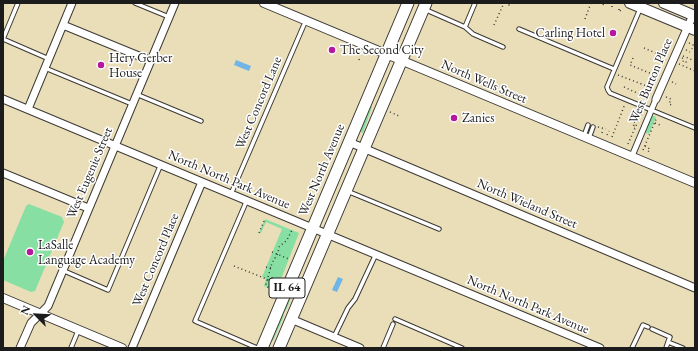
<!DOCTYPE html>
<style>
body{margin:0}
#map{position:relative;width:698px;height:351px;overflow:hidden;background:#eadeb9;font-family:"EB Garamond",serif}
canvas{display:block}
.frame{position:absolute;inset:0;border:4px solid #1c1c1c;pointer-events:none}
.north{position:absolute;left:16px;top:295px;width:40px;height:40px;-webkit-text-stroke:3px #fff;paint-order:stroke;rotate:294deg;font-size:11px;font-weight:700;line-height:16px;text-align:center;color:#1c1c1c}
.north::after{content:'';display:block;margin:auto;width:14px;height:18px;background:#1c1c1c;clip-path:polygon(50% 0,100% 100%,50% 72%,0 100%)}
</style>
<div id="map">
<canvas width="698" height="351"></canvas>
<div class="frame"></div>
<div class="north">N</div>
</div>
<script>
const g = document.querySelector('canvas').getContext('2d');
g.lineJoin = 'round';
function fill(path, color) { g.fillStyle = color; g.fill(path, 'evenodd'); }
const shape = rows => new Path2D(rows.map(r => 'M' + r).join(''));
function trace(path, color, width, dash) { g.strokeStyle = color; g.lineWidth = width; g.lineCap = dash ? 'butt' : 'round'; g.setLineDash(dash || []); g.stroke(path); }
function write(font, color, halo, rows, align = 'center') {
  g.font = font + ' "EB Garamond",serif'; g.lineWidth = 3; g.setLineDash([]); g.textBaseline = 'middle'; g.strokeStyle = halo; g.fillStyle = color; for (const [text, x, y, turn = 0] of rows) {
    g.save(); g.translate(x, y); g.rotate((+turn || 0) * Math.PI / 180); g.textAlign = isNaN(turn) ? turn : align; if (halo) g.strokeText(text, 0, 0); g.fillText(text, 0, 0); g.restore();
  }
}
fill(shape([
 [370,106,372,107,363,133,359,131],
 [652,115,656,117,649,134,644,132],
 [29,204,62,217,64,222,35,291,31,292,3,280,3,261,26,206],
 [265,219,299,233,276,292,264,286,266,279,262,277,282,229,266,222,261,233,259,233],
 [291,290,293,291,288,306,283,315,284,316,273,341,272,341,276,325]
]), '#87dfa3');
fill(shape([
 [236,60,251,66,249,71,234,65],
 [338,277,343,279,337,292,332,290]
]), '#70b5e6');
const service = shape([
 [135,3,169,17],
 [424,9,465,27,473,34,503,47],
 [640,9,607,87,608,90,610,93,695,128],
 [465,27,475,3],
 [519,29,614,69],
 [3,39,49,59],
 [3,39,18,3],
 [45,68,132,104],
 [136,94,201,121],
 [584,136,588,125],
 [589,138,593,127],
 [347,191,439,229],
 [231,194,306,20],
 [247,200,195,321,257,348],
 [62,270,108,290,161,164],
 [395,319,462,348],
 [652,329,670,337,668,342],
 [334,337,348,308,355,299,376,254],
 [71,348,78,331],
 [383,348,393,324],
 [632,348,643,325,648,327],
 [666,348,668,342,683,348]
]);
const pedestrian = shape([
 [632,156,656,99]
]);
const minor = shape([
 [63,25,151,61],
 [3,99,600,348],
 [656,99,693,15],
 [28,109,72,3],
 [349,142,695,288],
 [3,173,88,208],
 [291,319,360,348],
 [20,348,31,323,48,306,175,3],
 [132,348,202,182]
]);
const tertiary = shape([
 [264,3,695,183],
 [3,298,122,348]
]);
const secondary = shape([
 [630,3,695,30],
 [664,3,695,16]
]);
const primary = shape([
 [262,348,408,3],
 [279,348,426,3]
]);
trace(service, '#3b3934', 5.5);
trace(pedestrian, '#3b3934', 7);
trace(minor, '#3b3934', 9);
trace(tertiary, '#3b3934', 10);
trace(secondary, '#3b3934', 12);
trace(primary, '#3b3934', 13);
trace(shape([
 [505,3,511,6],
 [603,5,604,3],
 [612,7,612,6],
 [619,10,619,9],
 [620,11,621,10],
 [585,19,591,3],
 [494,25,504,3],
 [689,43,693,45,692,49],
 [644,48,665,57],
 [686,50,690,52],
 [683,56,695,61],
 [633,58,630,65,657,76],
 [682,58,684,59,683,62,688,62],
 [659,59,663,61],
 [359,60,360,56],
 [679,64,695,71],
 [618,75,652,88],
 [672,82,676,84],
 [624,87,648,98],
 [645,88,651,91],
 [666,97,671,99,669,104,672,105],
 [390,112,399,116],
 [634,122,635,122,633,127,635,127],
 [655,123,660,125],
 [598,127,606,129],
 [602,133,603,129],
 [607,135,609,131],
 [612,137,625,104],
 [628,144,642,112],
 [645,146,650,149,648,152],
 [643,150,657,117],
 [259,233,265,219],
 [272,252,289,259],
 [234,266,279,284],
 [266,267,271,268],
 [276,290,267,287,266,284,272,263,278,253,279,247,287,240,292,230]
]), '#3b3934', 1.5, [1, 3]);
trace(service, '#fff', 3.5);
trace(pedestrian, '#fff', 5);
trace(minor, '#fff', 7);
trace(tertiary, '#fff', 8);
trace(secondary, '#fff', 10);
trace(primary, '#fff', 11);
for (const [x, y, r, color] of [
 [613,33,4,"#b5179e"],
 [332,50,4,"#b5179e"],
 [101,65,4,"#b5179e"],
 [454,118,4,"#b5179e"],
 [30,252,4,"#b5179e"]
]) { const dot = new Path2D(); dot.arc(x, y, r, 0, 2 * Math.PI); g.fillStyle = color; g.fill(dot); trace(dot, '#fff', 1.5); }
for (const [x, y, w] of [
 [287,288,36]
]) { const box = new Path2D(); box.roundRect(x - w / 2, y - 10, w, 20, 3); g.fillStyle = '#fff'; g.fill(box); trace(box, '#1c1c1c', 1); }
write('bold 12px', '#1c1c1c', null, [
 ["IL 64",287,288]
]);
write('13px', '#1c1c1c', '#fff', [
 ["Carling Hotel",605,33,"right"],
 ["The Second City",340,50],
 ["Hery Gerber",109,58],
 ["House",109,73],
 ["Zanies",462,118],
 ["LaSalle",38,245],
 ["Language Academy",38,260]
], 'left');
write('13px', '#1c1c1c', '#fff', [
 ["West Burton Place",651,81,-67],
 ["North Wells Street",484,82,23],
 ["West Concord Lane",259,103,-67],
 ["West North Avenue",322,170,-67],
 ["West Eugenie Street",90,173,-67],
 ["North North Park Avenue",229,180,23],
 ["North Wieland Street",527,204,23],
 ["West Concord Place",156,260,-67],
 ["North North Park Avenue",528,305,23]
]);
</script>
